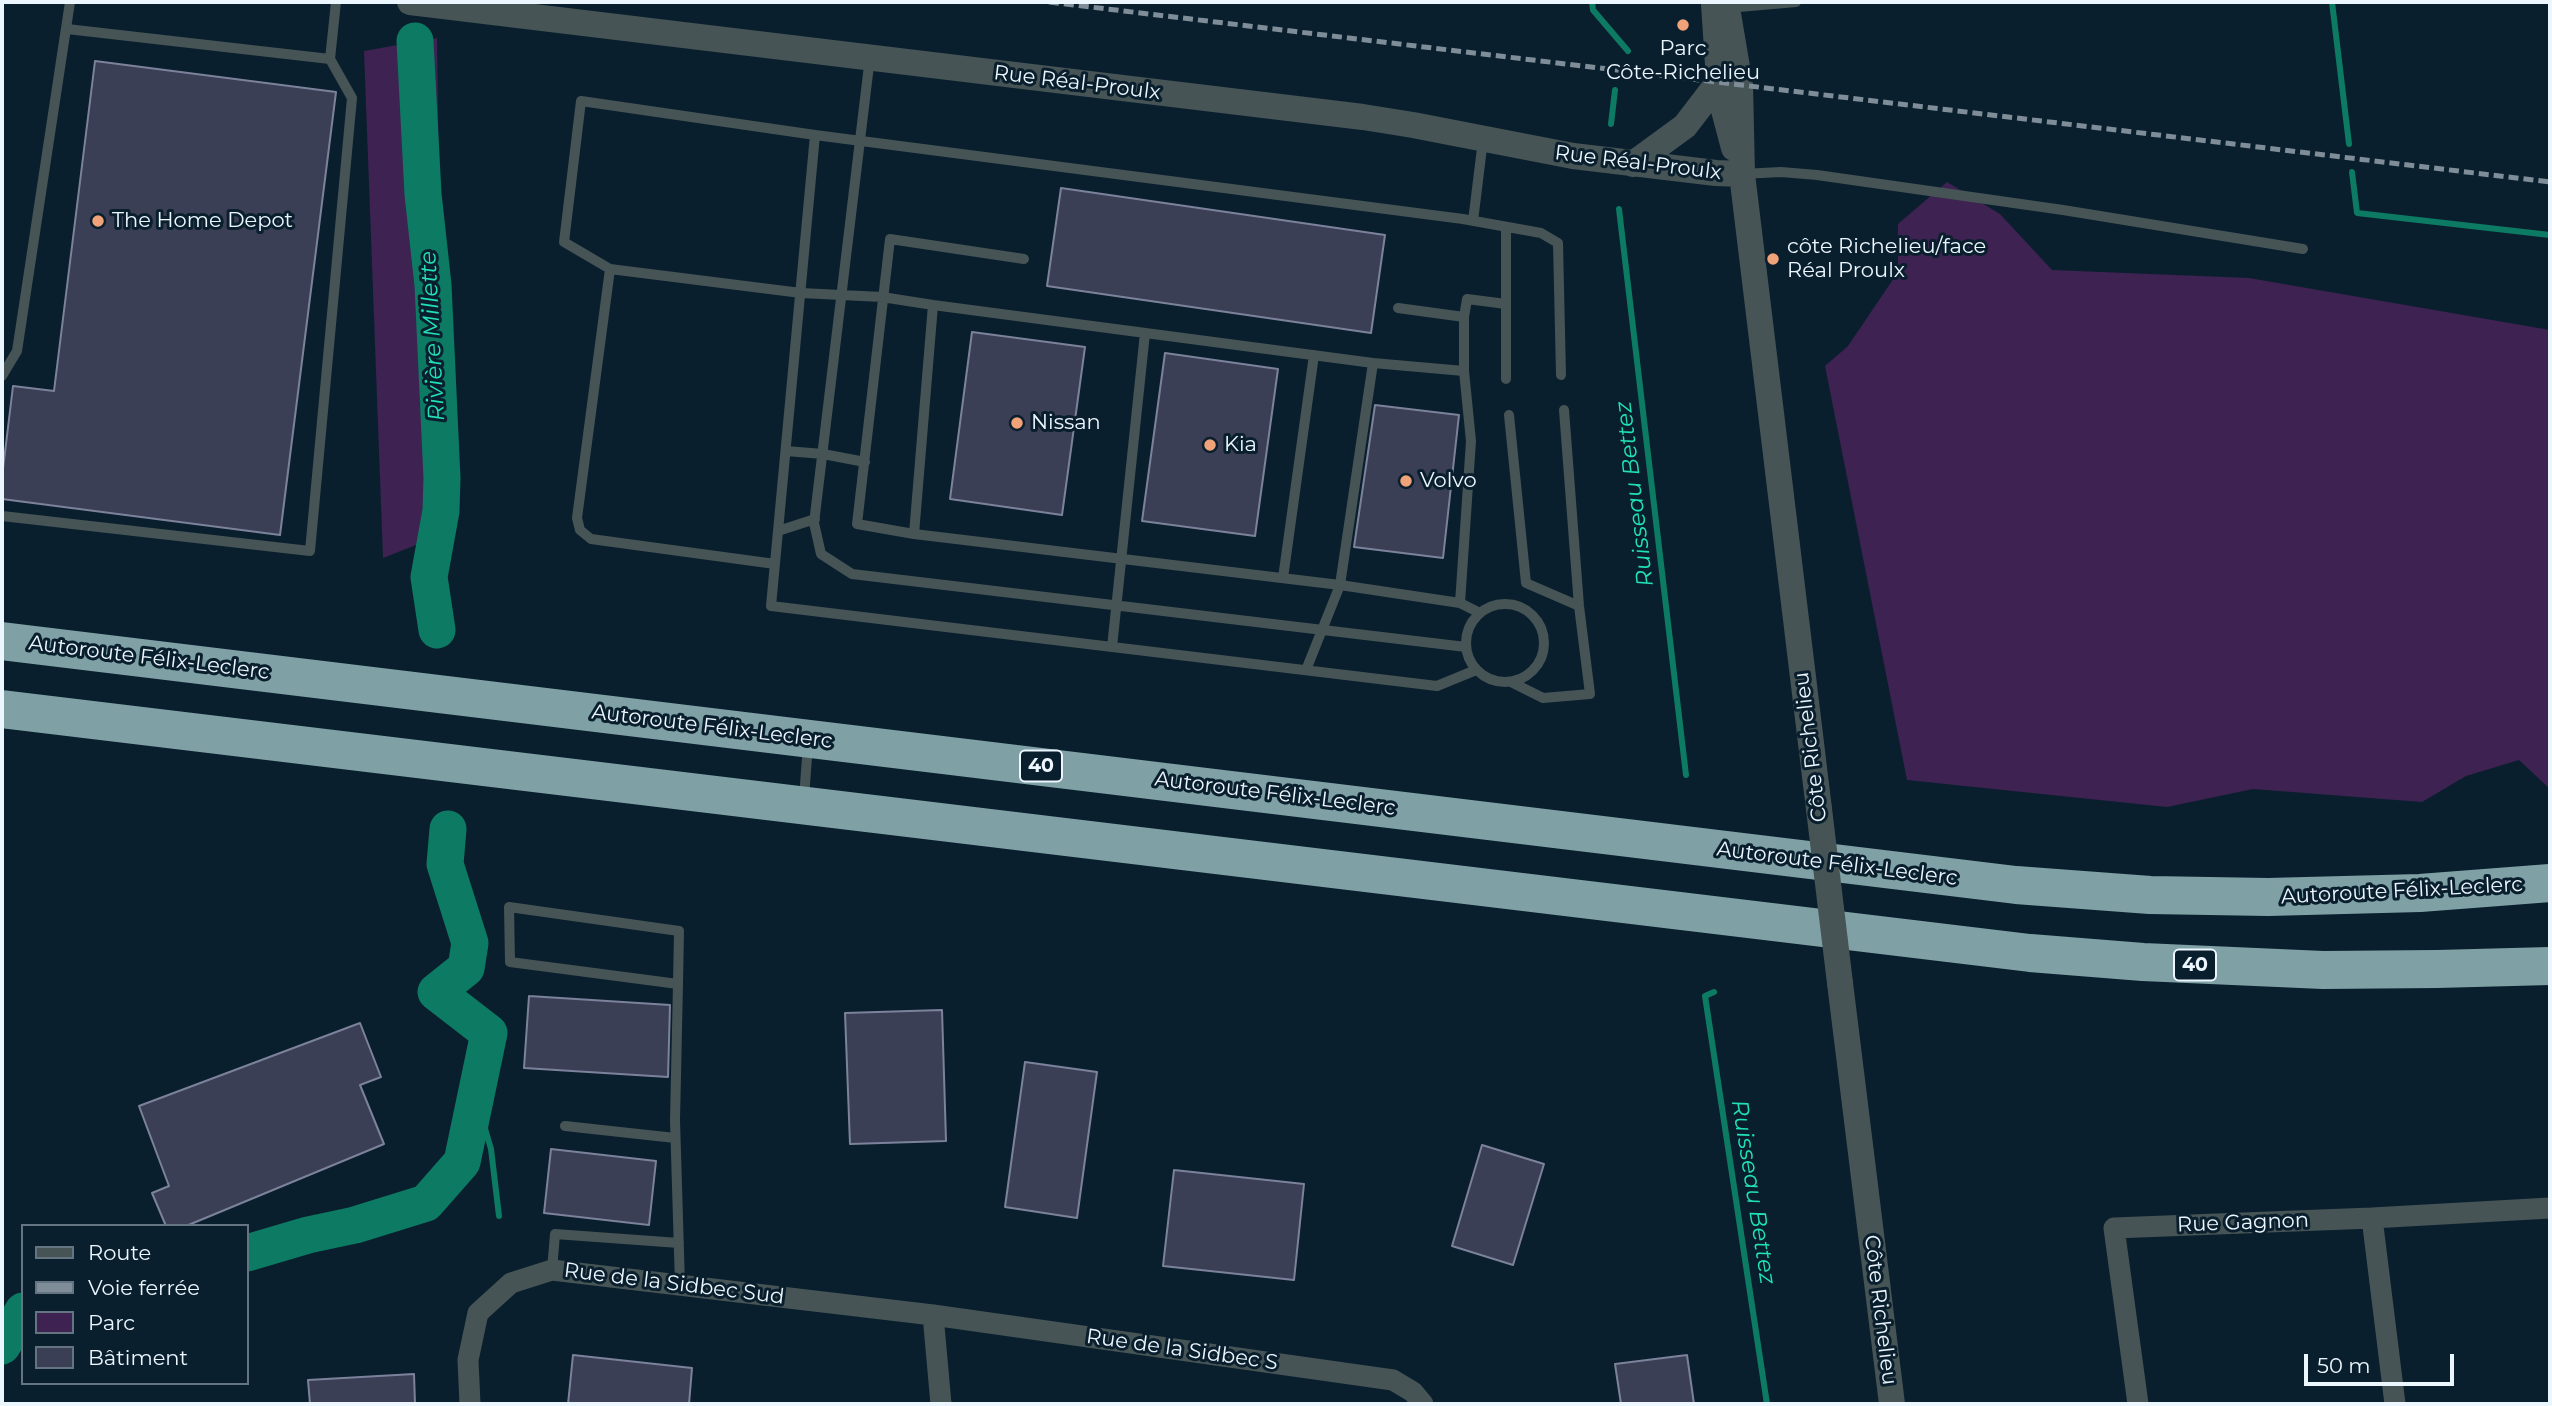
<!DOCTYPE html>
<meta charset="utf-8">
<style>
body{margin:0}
#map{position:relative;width:2552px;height:1406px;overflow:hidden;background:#0a1f2d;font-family:Montserrat,sans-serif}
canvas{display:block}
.frame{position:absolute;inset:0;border:4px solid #ecf6fe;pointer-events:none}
.legend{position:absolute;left:21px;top:1224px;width:228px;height:161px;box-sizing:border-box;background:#0a1f2d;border:2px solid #647581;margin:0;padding:9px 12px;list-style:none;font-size:21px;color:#ecf6fe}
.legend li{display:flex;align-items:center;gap:14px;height:35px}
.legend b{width:35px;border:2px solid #647581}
.scale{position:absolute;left:2304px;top:1354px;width:150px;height:32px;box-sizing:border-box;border:4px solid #ecf6fe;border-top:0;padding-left:9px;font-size:21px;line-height:24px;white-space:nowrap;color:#ecf6fe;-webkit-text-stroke:5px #0a1f2d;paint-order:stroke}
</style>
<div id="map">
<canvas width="2552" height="1406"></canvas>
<div class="frame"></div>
<ul class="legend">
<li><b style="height:9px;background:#465456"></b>Route</li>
<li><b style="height:9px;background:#7e8d98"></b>Voie ferrée</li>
<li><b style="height:19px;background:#3d2252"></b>Parc</li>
<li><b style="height:19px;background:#3a3f55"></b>Bâtiment</li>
</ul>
<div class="scale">50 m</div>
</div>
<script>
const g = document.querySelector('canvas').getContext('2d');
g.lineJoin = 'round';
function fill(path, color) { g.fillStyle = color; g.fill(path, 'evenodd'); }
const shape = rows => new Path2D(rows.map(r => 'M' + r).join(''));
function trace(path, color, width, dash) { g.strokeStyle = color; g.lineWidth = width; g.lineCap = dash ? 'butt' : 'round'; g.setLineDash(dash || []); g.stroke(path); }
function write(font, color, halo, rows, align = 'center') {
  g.font = font + ' Montserrat,sans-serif'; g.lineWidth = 6; g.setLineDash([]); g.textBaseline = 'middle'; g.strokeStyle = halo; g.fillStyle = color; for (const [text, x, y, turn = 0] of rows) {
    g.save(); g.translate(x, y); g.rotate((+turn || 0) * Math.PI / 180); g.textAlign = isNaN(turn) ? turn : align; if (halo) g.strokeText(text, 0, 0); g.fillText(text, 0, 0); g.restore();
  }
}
fill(shape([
 [437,38,444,534,383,558,364,51],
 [1947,182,2000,214,2052,270,2249,278,2550,330,2550,789,2519,760,2466,776,2422,802,2253,789,2167,807,1907,780,1825,366,1848,346,1898,272,1898,224]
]), '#3d2252');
trace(shape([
 [1592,2,1593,10,1628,51],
 [2332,2,2349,144],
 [1611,124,1615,90],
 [2352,172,2357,213,2550,235],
 [1619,209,1686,775],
 [1714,992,1705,996,1767,1404],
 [476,1098,491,1149,499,1216]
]), '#0d7b64', 6);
trace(shape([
 [415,41,423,194,433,285,442,478,441,511,429,577,437,630],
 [247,1253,308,1235,355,1225,426,1203,462,1162,489,1033,436,992,466,968,470,943,445,864,448,829],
 [2,1346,23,1311]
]), '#0d7b64', 37);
const building = shape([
 [95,61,336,92,280,535,2,499,2,477,13,386,54,391,95,61],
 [1061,188,1385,235,1371,333,1047,286,1061,188],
 [972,332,1085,347,1062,515,950,499,972,332],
 [1165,353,1278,369,1255,536,1142,521,1165,353],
 [1375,405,1459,415,1443,558,1354,547,1375,405],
 [529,996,670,1005,668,1077,524,1068,529,996],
 [942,1010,946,1141,850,1144,845,1013,942,1010],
 [360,1023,381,1077,360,1085,384,1144,186,1226,166,1226,152,1193,169,1186,139,1106,360,1023],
 [1025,1062,1097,1072,1077,1218,1005,1207,1025,1062],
 [1482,1145,1544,1164,1513,1265,1452,1246,1482,1145],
 [551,1149,656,1161,649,1225,544,1213,551,1149],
 [1174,1170,1304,1184,1294,1280,1163,1266,1174,1170],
 [573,1355,692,1368,689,1404,568,1404,573,1355],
 [1687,1355,1694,1404,1621,1404,1615,1364,1687,1355],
 [414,1374,415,1404,310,1404,308,1380,414,1374]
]);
fill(building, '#3a3f55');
trace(building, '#7c829b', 2);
trace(shape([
 [1727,8,1796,2],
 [67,29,330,59],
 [870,57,814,523,821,554,852,574,1466,647],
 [1742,174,1781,172,1817,175,2063,210,2303,249],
 [1473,221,1483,140],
 [610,269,564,242,581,101,815,135],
 [1398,308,1464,317,1464,371,1471,441,1460,603,1480,613],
 [1464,317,1467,299,1506,304],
 [2,376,17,351,70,2],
 [1506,379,1506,227],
 [1509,415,1526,583,1579,606],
 [786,451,823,454,865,462],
 [2,516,310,551,352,98,330,59,336,2],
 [778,531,815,519],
 [914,534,857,524,890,239,1024,259],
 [775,564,591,539,580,530,577,518,610,269,801,293,882,297,933,305],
 [1283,578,1314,355],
 [1460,603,1340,585,1373,363,1464,371],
 '1466 643a39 39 0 1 1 78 0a39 39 0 1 1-78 0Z',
 [1112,647,1145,333],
 [1306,670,1340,585,914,534,933,305,1373,363],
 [1476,670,1437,686,771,606,815,135,1463,219,1541,233,1558,243,1561,375],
 [1511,682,1543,698,1590,694,1579,606,1564,410],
 [804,798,808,744],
 [678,984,510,962,509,907,679,931,678,984,675,1120,680,1285],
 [565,1126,675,1138],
 [552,1270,555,1234,679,1243]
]), '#465456', 10);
trace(shape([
 [2372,1218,2395,1404],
 [933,1315,941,1404],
 [470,1404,468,1360,478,1313,511,1283,552,1270,933,1315,1393,1380,1413,1392,1423,1404],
 [2138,1404,2114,1228,2372,1218,2550,1208]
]), '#465456', 21);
trace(shape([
 [410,2,1363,117,1413,125,1573,156,1716,173,1742,174],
 [1726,2,1740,85,1742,174,1819,809],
 [1714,4,1720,95,1734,148],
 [1633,164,1685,126,1718,83],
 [1840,983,1892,1404]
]), '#465456', 26);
trace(shape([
 [2,641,2016,885,2150,895,2268,897,2420,893,2550,883],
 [2,709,2030,953,2143,962,2323,970,2437,969,2550,966]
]), '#7fa1a6', 38);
trace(shape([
 [1049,2,2550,182]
]), '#7e8d98', 5, [10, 5]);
trace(shape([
 [1819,809,1840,983]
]), '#465456', 26);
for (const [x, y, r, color] of [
 [1683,25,7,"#f0a279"],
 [98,221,7,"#f0a279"],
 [1773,259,7,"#f0a279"],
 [1017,423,7,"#f0a279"],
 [1210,445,7,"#f0a279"],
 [1406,481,7,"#f0a279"]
]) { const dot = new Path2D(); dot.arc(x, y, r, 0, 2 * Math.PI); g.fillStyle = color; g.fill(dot); trace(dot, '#0a1f2d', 2.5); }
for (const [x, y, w] of [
 [1041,766,42],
 [2195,965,42]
]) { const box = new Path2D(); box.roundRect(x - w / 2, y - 15.5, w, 31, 5); g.fillStyle = '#0a1f2d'; g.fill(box); trace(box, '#ecf6fe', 2); }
write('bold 19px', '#ecf6fe', null, [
 ["40",1041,766],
 ["40",2195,965]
]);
write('21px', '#ecf6fe', '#0a1f2d', [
 ["Parc",1683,49,"center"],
 ["Côte-Richelieu",1683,73,"center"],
 ["The Home Depot",112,221],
 ["côte Richelieu/face",1787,247],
 ["Réal Proulx",1787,271],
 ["Nissan",1031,423],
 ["Kia",1224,445],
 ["Volvo",1420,481]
], 'left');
write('21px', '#ecf6fe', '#0a1f2d', [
 ["Rue Réal-Proulx",1077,83,7],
 ["Rue Réal-Proulx",1638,163,7],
 ["Autoroute Félix-Leclerc",149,658,7],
 ["Autoroute Félix-Leclerc",712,727,7],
 ["Côte Richelieu",1811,747,-97],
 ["Autoroute Félix-Leclerc",1275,794,7],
 ["Autoroute Félix-Leclerc",1837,864,7],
 ["Autoroute Félix-Leclerc",2402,891,-3],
 ["Rue Gagnon",2243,1223,-2],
 ["Rue de la Sidbec Sud",674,1284,7],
 ["Côte Richelieu",1880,1310,83],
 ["Rue de la Sidbec S",1182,1350,8]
]);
write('italic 23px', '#21e1b9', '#0a1f2d', [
 ["Rivière Millette",433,336,-93],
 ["Ruisseau Bettez",1635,494,-97],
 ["Ruisseau Bettez",1753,1192,81]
]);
</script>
